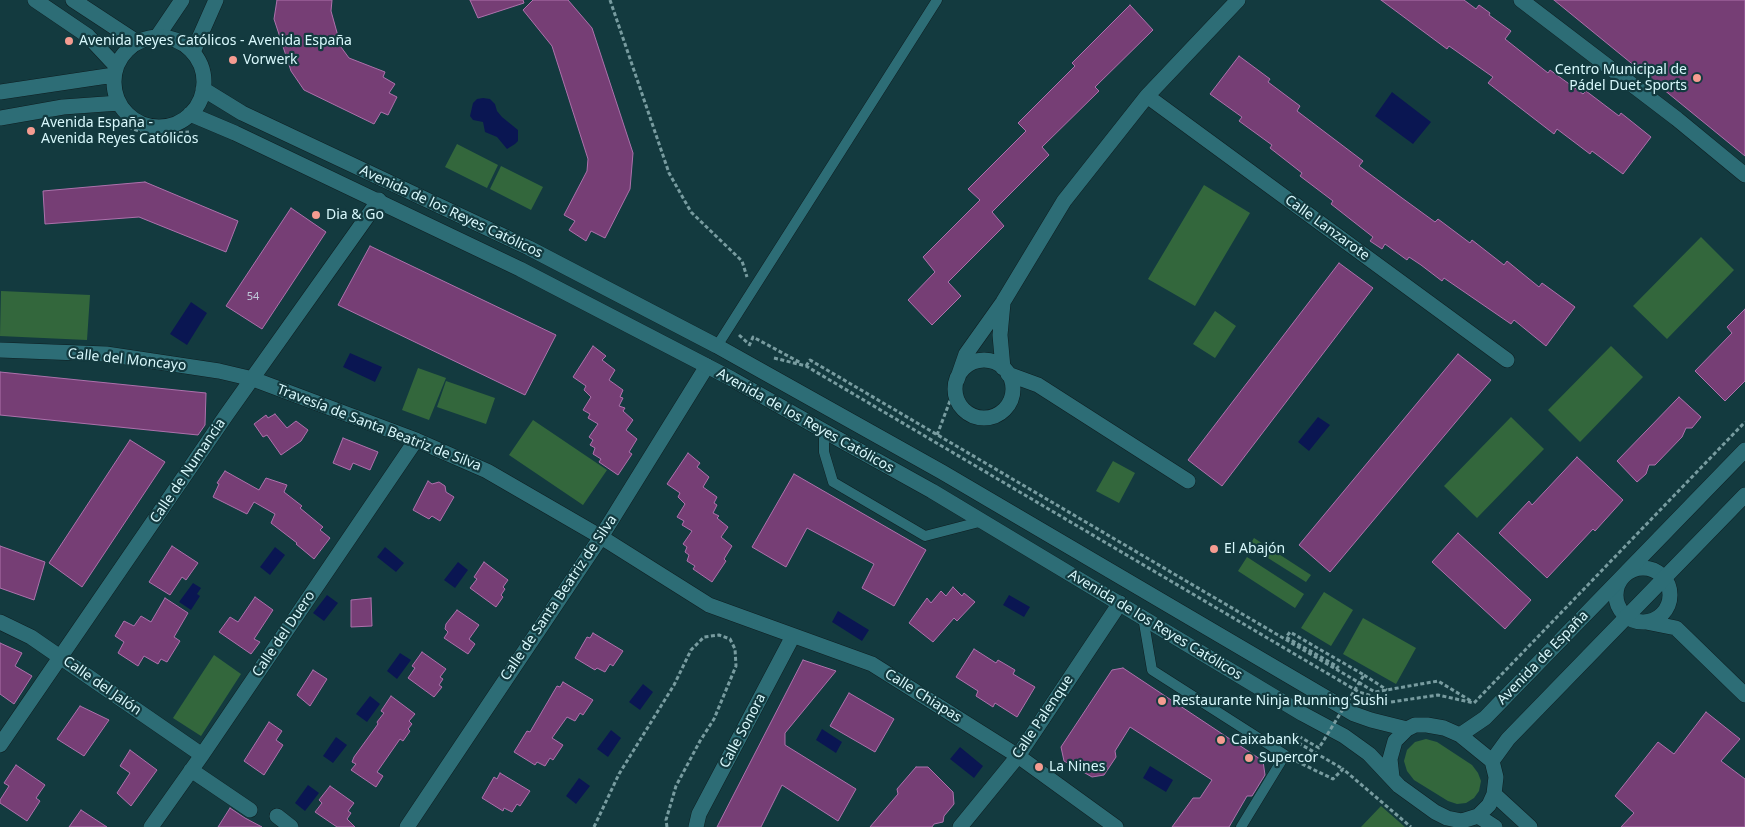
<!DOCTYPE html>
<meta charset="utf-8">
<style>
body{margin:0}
canvas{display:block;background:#133a3f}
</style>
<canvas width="1745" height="827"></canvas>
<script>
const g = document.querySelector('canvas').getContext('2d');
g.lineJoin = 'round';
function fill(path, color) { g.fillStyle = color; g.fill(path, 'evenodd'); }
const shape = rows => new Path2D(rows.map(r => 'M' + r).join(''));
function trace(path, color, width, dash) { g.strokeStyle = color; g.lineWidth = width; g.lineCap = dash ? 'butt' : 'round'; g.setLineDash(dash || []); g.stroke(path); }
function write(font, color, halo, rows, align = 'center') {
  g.font = font + ' "Noto Sans",sans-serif'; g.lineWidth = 4.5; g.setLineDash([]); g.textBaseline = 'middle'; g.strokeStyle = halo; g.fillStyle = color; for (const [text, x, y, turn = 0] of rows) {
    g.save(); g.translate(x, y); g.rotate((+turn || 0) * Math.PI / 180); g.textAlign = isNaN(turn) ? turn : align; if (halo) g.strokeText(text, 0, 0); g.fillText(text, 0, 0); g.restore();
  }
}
fill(shape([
 [457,144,498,165,487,188,445,167],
 [501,166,543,187,531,210,490,189],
 [1204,185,1250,213,1195,306,1148,279],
 [1701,237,1734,270,1667,339,1633,306],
 [1,291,90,295,87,340,0,336],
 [1215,311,1236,326,1215,358,1193,344],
 [1611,346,1643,377,1580,442,1548,410],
 [418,368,446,378,429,420,402,410],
 [446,381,495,398,486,424,437,407],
 [1511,417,1544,449,1477,518,1444,486],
 [533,420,607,470,583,505,509,455],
 [1113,461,1135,473,1119,503,1096,491],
 [1254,538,1311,575,1306,582,1249,546],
 [1247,557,1304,594,1295,608,1238,571],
 [1324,592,1353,610,1331,646,1301,628],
 [1363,618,1416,648,1396,684,1343,654],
 [214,655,241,674,201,736,173,718],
 [1426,739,1437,742,1472,765,1478,773,1481,781,1479,791,1474,798,1466,803,1457,804,1448,801,1414,780,1407,771,1404,761,1407,750,1415,742],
 [1381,806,1405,827,1361,827]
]), '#33673c');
fill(shape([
 [1392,92,1431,122,1413,144,1375,116],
 [483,98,490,99,495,104,497,111,502,117,518,130,518,141,515,144,507,149,497,137,485,132,483,122,473,120,470,116,473,103,477,99],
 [191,302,207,313,187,345,170,334],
 [350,353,382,367,375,382,343,367],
 [1318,417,1330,425,1309,451,1298,442],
 [275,547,285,555,270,575,260,567],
 [385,547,404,563,396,572,377,557],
 [458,562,468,570,455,588,444,580],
 [193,583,201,588,197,594,200,596,191,610,179,602],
 [327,595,338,603,324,621,313,613],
 [1009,595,1030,607,1024,617,1003,605],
 [838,611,869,630,862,641,832,622],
 [400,653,411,660,397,679,387,671],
 [643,684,653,692,640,710,629,702],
 [370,696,380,704,367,722,356,714],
 [822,729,842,742,836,753,816,740],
 [611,730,621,738,608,757,597,749],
 [336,737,347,745,333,763,323,756],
 [960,747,983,766,974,778,950,759],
 [1150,766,1173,780,1166,792,1143,778],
 [579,778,590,786,576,804,566,796],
 [308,785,319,793,305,811,295,803]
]), '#0a1652');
const building = shape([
 [277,0,332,0,331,11,341,47,349,58,385,72,383,77,395,84,389,93,397,97,388,115,381,112,374,124,304,90,291,71,274,19,277,0],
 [470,0,523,0,524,3,478,18,470,0],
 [533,0,568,0,592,28,633,153,630,189,605,238,591,231,586,241,569,230,575,221,564,215,587,171,588,159,552,46,523,10,533,0],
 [1381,0,1464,0,1476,9,1479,5,1490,13,1489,15,1511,31,1505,39,1548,73,1550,70,1583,94,1586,91,1619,116,1621,113,1651,137,1623,174,1592,151,1590,154,1557,129,1554,134,1488,83,1493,77,1449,46,1447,49,1381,0],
 [1554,0,1745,0,1745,156,1554,0],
 [1130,5,1153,30,1095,87,1099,91,1042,147,1049,155,992,212,1004,226,948,282,961,296,932,325,908,300,935,272,923,257,980,200,968,189,1026,131,1018,123,1075,66,1072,63,1130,5],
 [1239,56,1270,79,1268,82,1300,106,1297,111,1363,161,1359,166,1402,198,1435,222,1438,219,1470,243,1472,240,1504,265,1507,261,1539,287,1542,283,1575,307,1546,346,1514,320,1511,324,1444,278,1442,281,1421,265,1409,257,1407,260,1385,244,1382,249,1370,241,1373,237,1331,204,1333,201,1300,176,1302,173,1270,148,1272,145,1239,121,1242,117,1210,94,1239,56],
 [145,182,238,221,226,252,139,217,45,224,43,191,145,182],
 [291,208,326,232,262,329,226,306,291,208],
 [370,246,556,335,525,395,338,305,370,246],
 [1339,263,1373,288,1222,486,1188,460,1339,263],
 [1745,309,1745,381,1725,401,1695,371,1732,333,1727,327,1745,309],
 [593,346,606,356,602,360,615,370,609,380,623,390,620,397,623,398,619,406,625,408,623,411,633,420,626,430,637,439,629,452,632,454,618,475,599,462,601,459,593,454,595,448,590,445,593,440,589,437,598,424,588,418,590,414,583,410,591,397,584,390,586,386,573,377,593,346],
 [1458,354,1491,380,1330,572,1299,545,1458,354],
 [0,372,206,393,205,425,198,435,0,415,0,372],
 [1679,397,1701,417,1692,428,1686,428,1682,437,1655,465,1649,465,1646,474,1637,482,1617,461,1679,397],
 [275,414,287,428,296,421,308,430,301,441,281,455,267,435,263,437,254,424,266,415,268,418,275,414],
 [343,438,378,452,370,470,353,463,350,470,333,463,343,438],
 [130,440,165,462,82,587,49,563,130,440],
 [688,453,700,463,697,467,709,477,703,487,717,497,714,503,717,505,713,513,719,516,717,518,728,527,721,537,732,546,724,559,726,561,712,582,693,569,695,566,687,561,689,555,685,552,687,547,683,544,692,531,682,525,684,521,677,517,685,504,678,497,680,493,667,484,688,453],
 [1577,457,1623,500,1595,531,1593,529,1547,578,1499,533,1529,501,1532,505,1577,457],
 [225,471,259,490,266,478,287,485,284,492,302,506,300,508,323,527,320,530,330,538,314,559,296,544,297,543,271,523,275,514,254,502,247,514,213,497,219,484,217,483,225,471],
 [794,474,926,550,894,606,862,588,874,564,807,528,786,567,752,547,794,474],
 [428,481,432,484,439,482,445,486,446,492,454,497,440,521,432,516,429,519,413,510,428,481],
 [1458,533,1531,600,1505,629,1432,562,1458,533],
 [0,546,45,562,34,600,0,588,0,546],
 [172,546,198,563,186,580,182,577,170,595,149,582,172,546],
 [484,562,508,580,503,587,505,589,501,595,503,597,496,607,470,588,477,579,474,577,484,562],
 [953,587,962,596,964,593,975,602,957,621,954,618,933,642,909,623,927,598,931,603,941,591,946,596,953,587],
 [255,597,273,610,254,639,260,642,251,654,219,632,230,617,238,622,255,597],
 [165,598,188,613,174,637,180,641,167,662,161,659,158,664,144,656,138,666,118,653,124,642,115,636,124,621,134,626,141,616,151,622,165,598],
 [371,598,372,626,351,627,351,600,371,598],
 [457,610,479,625,469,639,475,644,468,654,444,638,448,632,445,629,446,624,457,610],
 [593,633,623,651,613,666,610,664,605,672,597,668,595,670,575,658,587,637,590,638,593,633],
 [0,643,22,653,15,666,32,676,14,704,0,694,0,643],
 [974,649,996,663,998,660,1015,670,1013,674,1035,687,1017,717,995,703,993,707,976,696,978,691,956,677,974,649],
 [422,652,446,669,440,677,443,679,439,685,442,687,434,697,408,678,415,668,412,666,422,652],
 [803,660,836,671,785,733,785,745,856,789,838,821,782,785,761,827,717,827,803,660],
 [1123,668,1263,761,1265,775,1252,796,1247,796,1229,827,1172,827,1193,798,1200,798,1212,780,1130,727,1115,751,1116,757,1104,775,1092,777,1064,761,1061,747,1112,670,1123,668],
 [313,670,327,679,310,706,297,695,313,670],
 [563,682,593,700,583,715,580,713,575,721,567,717,552,738,563,745,553,760,550,758,545,766,537,762,535,765,514,752,527,731,530,732,557,686,560,687,563,682],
 [849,693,894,719,875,752,830,726,849,693],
 [391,696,415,714,409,721,412,724,408,729,410,731,403,741,400,739,377,772,383,776,376,787,351,770,356,764,352,762,354,757,378,724,377,722,384,713,381,711,391,696],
 [80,706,109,720,84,756,57,739,80,706],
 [1706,712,1740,739,1721,761,1745,779,1745,827,1621,827,1634,813,1615,796,1658,742,1674,754,1706,712],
 [269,722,282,731,276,740,283,745,264,775,244,761,269,722],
 [130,750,157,770,131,806,117,793,130,773,120,766,130,750],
 [16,765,45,785,36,798,40,801,27,821,0,803,0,800,9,786,4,783,16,765],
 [916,767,928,767,953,792,954,804,944,816,943,822,934,824,932,827,870,827,898,794,897,789,916,767],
 [500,773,530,791,520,806,517,804,512,812,504,808,503,811,482,798,494,777,497,779,500,773],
 [330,786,354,803,348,811,351,813,347,819,355,827,337,827,315,812,322,803,319,800,330,786],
 [230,808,245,818,262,827,218,827,230,808],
 [81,810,107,827,69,827,81,810]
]);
fill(building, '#763e75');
trace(building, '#ad71ac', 1);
const lane = shape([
 [717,346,937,0],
 [824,431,824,452,833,482,925,536,983,521],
 [1143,617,1152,670,1285,755,1241,827]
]);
const street = shape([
 [1521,0,1677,119,1745,175],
 [157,37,182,0],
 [193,52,216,0],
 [1147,96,1507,360],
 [1003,303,1000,335,1003,368],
 [0,350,106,354,219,371,253,379,416,440,487,471,601,537,709,605,872,664,1018,756,1116,827],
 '955 389a29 29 0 1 1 58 0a29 29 0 1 1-58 0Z',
 [1008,374,1038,385,1188,481],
 [957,380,966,354,1003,302,1064,201,1147,96,1238,0],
 '1616 595a27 27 0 1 1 54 0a27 27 0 1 1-54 0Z',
 [0,622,31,637,202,755],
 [1646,622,1676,628,1745,695],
 [0,745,227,414,379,200],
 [191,770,250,810],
 [277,816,291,827],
 [151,827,202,755,416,440],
 [407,827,601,537,707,366],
 [696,827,699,814,793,636],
 [960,827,1018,756,1120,603]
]);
const secondary = shape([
 [35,0,88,36,116,66],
 [73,0,137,42],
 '114 82a45 45 0 1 1 90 0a45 45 0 1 1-90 0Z',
 [203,89,242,113,529,248,717,346,942,472,1354,714,1371,720,1407,729],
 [0,92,114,75],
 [190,114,235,133,520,269,732,379,824,431,932,491,1303,714,1344,736,1369,754,1399,786,1435,812,1447,818,1462,821,1478,816,1489,805,1494,794,1496,777,1492,761,1460,735,1444,728,1427,725,1415,725,1407,729,1395,741,1390,759,1392,777],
 [0,118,63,107,119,103],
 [1460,735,1485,718,1745,450],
 [1492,761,1508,739,1745,495],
 [1494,794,1530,827],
 [1478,816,1495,827]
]);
trace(lane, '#0e1e21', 11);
trace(street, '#0e1e21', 16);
trace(secondary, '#0e1e21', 16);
trace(shape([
 [610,0,669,173,691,212,742,261,747,277],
 [110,120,144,133,166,134,189,132],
 [739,335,749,344],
 [749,346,753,337,801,363],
 [774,358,806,366,1359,692,1391,702,1438,695,1474,703,1745,422],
 [806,366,810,360,1375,692,1438,681,1471,701],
 [937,435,953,393],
 [1364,675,1387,690],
 [1296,761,1333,779,1343,769,1411,827],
 [594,827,619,774,674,685,691,650,704,637,719,635,730,639,735,649,736,666,714,719,700,741,676,786,666,820,667,827]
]), '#789ca0', 3, [4, 2.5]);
trace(lane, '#2d6d76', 10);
trace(street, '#2d6d76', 15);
trace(secondary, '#2d6d76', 15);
trace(shape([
 [1336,669,1338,667,1286,637,1290,632,1364,675,1319,748,1293,733,1290,738,1343,769]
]), '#789ca0', 3, [4, 2.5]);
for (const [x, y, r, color] of [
 [69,41,5,"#f59c91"],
 [233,60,5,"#f59c91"],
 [1697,78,5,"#f59c91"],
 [31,131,5,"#f59c91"],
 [316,215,5,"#f59c91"],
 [1214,549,5,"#f59c91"],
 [1162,701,5,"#f59c91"],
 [1221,740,5,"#f59c91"],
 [1249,758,5,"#f59c91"],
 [1039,767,5,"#f59c91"]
]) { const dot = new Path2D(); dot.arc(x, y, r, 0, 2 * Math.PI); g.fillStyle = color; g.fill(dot); trace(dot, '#133a3f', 2); }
write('11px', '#c0cada', null, [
 ["54",253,297]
]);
write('14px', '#d8f8fc', '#133a3f', [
 ["Avenida Reyes Católicos - Avenida España",79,41],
 ["Vorwerk",243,60],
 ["Centro Municipal de",1687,70,"right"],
 ["Pádel Duet Sports",1687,86,"right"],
 ["Avenida España -",41,123],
 ["Avenida Reyes Católicos",41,139],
 ["Dia & Go",326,215],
 ["El Abajón",1224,549],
 ["Restaurante Ninja Running Sushi",1172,701],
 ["Caixabank",1231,740],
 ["Supercor",1259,758],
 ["La Nines",1049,767]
], 'left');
write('14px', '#d8f8fc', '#133a3f', [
 ["Avenida de los Reyes Católicos",451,212,25],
 ["Calle Lanzarote",1327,228,36],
 ["Calle del Moncayo",127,360,6],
 ["Avenida de los Reyes Católicos",805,421,29],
 ["Travesía de Santa Beatriz de Silva",379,428,21],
 ["Calle de Numancia",188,471,-56],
 ["Calle de Santa Beatriz de Silva",559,598,-56],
 ["Avenida de los Reyes Católicos",1155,625,31],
 ["Calle del Duero",284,634,-56],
 ["Avenida de España",1543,658,-46],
 ["Calle del Jalón",102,686,35],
 ["Calle Chiapas",923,696,32],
 ["Calle Palenque",1043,717,-56],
 ["Calle Sonora",743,731,-62]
]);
</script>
